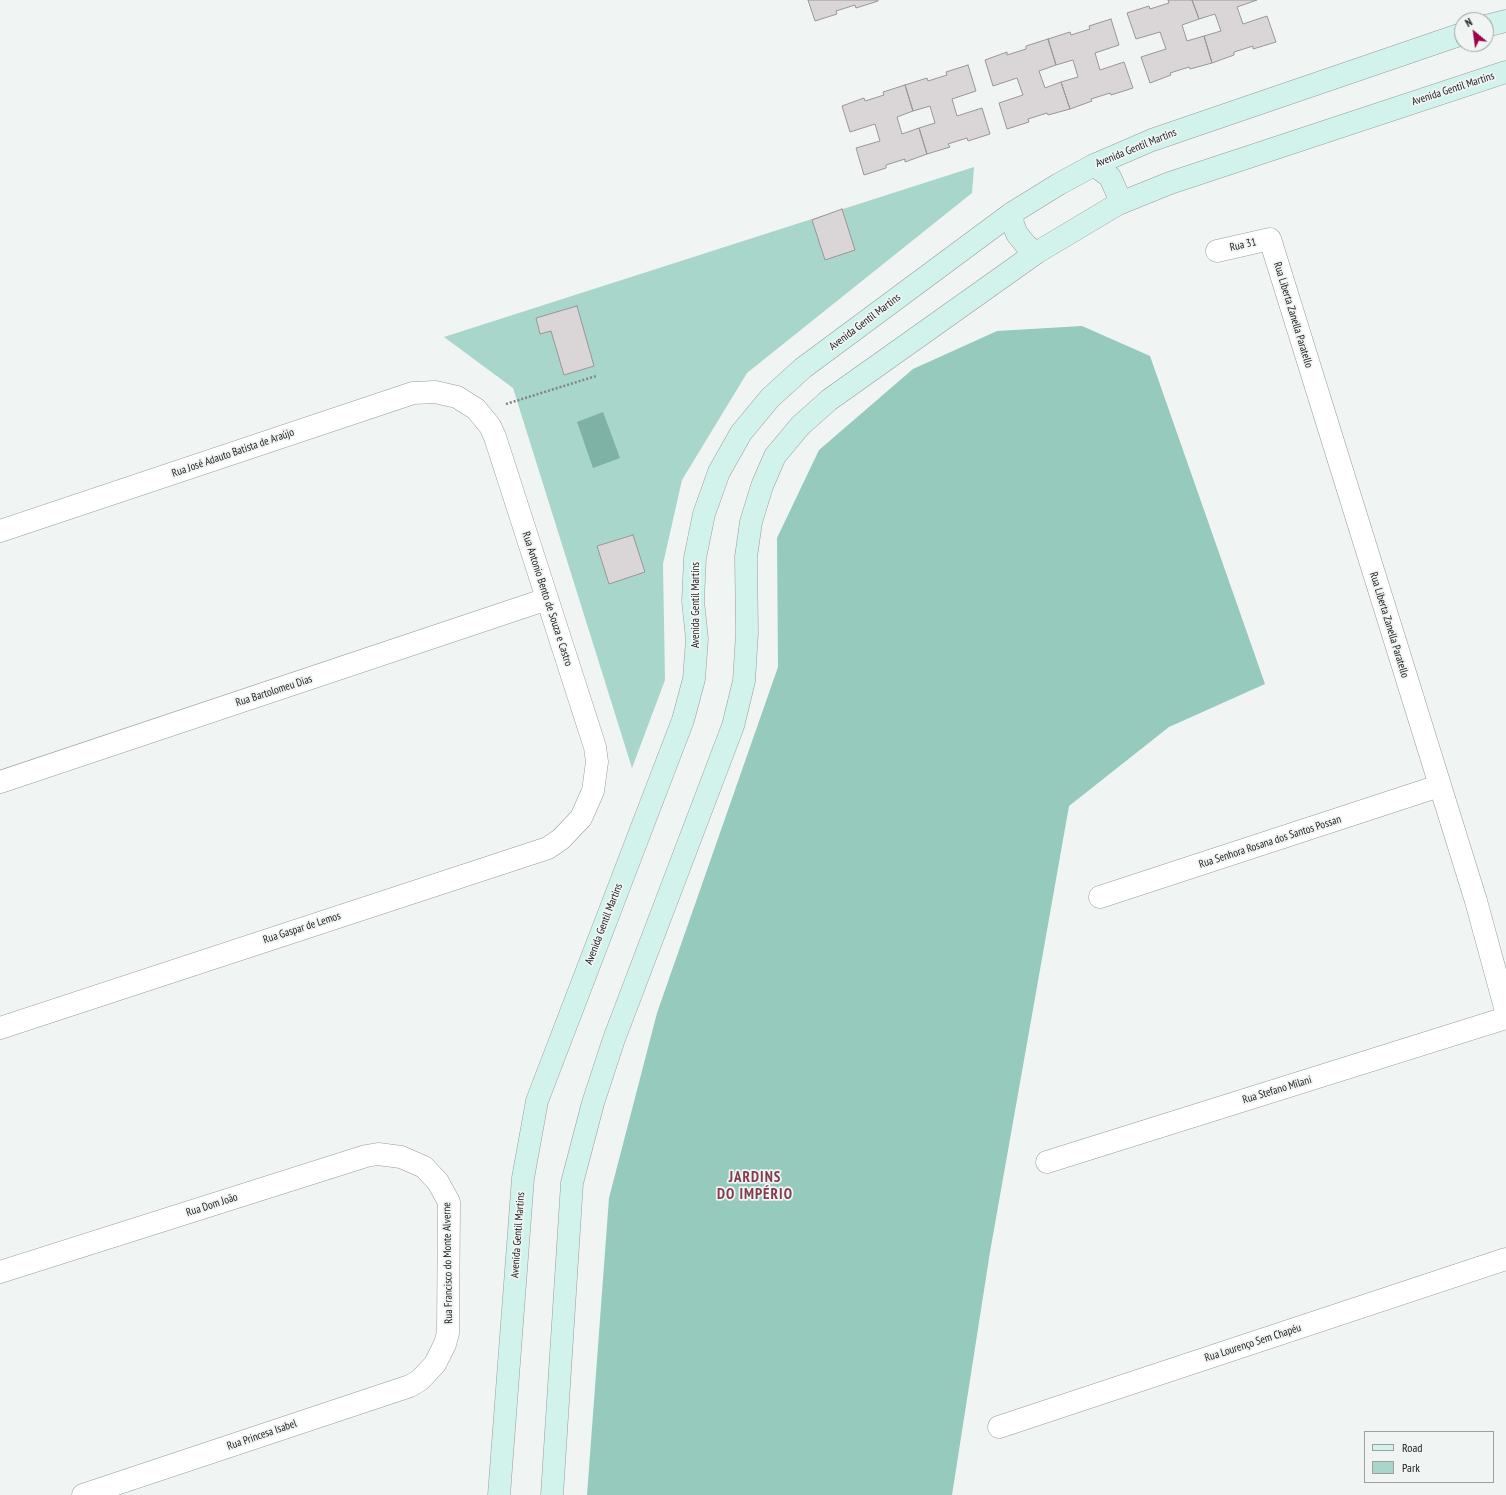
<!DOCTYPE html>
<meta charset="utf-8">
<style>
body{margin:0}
#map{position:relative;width:1506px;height:1495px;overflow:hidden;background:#f0f4f3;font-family:"PT Sans Narrow",sans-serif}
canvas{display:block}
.legend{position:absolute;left:1364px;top:1431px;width:130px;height:52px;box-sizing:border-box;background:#f0f4f3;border:1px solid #9da09f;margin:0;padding:5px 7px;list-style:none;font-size:12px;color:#212222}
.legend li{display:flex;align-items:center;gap:8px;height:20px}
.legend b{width:20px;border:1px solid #9da09f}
.north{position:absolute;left:1454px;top:12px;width:40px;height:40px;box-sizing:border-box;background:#f0f4f3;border:1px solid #9da09f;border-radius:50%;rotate:331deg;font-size:11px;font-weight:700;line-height:16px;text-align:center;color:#212222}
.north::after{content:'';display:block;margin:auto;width:14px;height:18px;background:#9f0347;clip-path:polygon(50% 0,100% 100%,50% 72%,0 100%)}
</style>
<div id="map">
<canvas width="1506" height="1495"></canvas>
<ul class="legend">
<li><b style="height:5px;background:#d1f3ec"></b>Road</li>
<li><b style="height:11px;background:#a8d6ca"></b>Park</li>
</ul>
<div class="north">N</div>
</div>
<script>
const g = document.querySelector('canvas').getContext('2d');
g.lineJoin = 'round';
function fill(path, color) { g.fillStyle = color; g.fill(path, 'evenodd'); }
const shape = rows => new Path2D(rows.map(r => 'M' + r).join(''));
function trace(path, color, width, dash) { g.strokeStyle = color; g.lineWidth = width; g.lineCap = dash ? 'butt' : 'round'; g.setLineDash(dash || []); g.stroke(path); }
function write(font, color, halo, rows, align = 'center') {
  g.font = font + ' "PT Sans Narrow",sans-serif'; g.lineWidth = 3.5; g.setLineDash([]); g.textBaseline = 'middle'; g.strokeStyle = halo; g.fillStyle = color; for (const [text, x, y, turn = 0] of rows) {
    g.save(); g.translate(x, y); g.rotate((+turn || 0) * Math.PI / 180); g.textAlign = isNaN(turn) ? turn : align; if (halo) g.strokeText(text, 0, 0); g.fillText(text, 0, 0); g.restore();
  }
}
fill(shape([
 [974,167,972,193,747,373,682,480,663,564,665,680,632,768,513,388,444,337]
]), '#a8d6ca');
fill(shape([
 [1082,326,1150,356,1265,684,1169,727,1069,806,990,1252,952,1495,587,1495,609,1198,657,1013,778,667,777,538,819,450,913,369,997,331]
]), '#95cabd');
fill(shape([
 [603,412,620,458,593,468,577,422]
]), '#7db2a5');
const building = shape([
 [808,0,878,0,878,1,856,8,855,5,836,11,837,14,815,21,808,0],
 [1168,0,1192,0,1199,19,1182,25,1187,41,1204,36,1212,63,1190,69,1189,67,1170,73,1171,75,1150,83,1141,57,1166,49,1160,32,1136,39,1127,13,1149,6,1150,9,1169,3,1168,0],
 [1192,0,1257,0,1237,7,1243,24,1267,16,1276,42,1253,49,1253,46,1234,52,1234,55,1212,63,1204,36,1221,31,1215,14,1199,19,1192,0],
 [1111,19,1119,45,1095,53,1100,70,1124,62,1133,88,1111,95,1110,93,1091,99,1092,101,1070,109,1061,82,1078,77,1073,60,1056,65,1048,39,1070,32,1071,35,1090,29,1089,26,1111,19],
 [1048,39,1056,65,1039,71,1045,88,1061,82,1070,109,1048,115,1047,113,1028,119,1029,122,1007,129,999,103,1023,95,1017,78,993,86,985,60,1007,52,1007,55,1026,49,1026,46,1048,39],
 [968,65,976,91,952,99,957,116,982,108,990,134,968,141,967,138,948,144,950,147,927,154,919,128,935,123,930,106,913,111,905,85,927,78,928,81,947,75,946,72,968,65],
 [905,85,913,111,897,117,902,134,919,128,927,154,905,162,905,159,886,165,886,168,864,175,856,148,880,141,875,124,850,132,842,106,864,98,865,101,884,95,883,92,905,85],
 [842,209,855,250,825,260,812,220,842,209],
 [577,306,594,366,564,375,551,331,540,334,536,318,577,306],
 [633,535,645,572,609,584,597,546,633,535]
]);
fill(building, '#dad6d7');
trace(building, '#9a9697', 1);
const street = shape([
 [1217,251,1270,239,1476,901,1506,1011],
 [0,531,413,393,435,392,457,397,476,409,490,426,495,437,595,747,597,762,593,791,581,818,561,839,548,848,0,1028],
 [0,782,547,599],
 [1100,897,1439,786],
 [1047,1162,1506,1018],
 [0,1272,366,1156,378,1154,401,1157,424,1167,438,1182,449,1202,448,1333,445,1344,435,1364,420,1380,410,1386,83,1495],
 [999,1427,1506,1259]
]);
const secondary = shape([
 [1486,26,1506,21],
 [1094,165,1110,177,1118,195,1118,204],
 [1012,213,1013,224,1017,234,1026,245,1036,253],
 [499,1495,523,1178,537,1101,683,720,694,679,697,639,693,601,695,558,704,514,719,472,741,433,770,398,803,368,1012,213,1059,184,1094,165,1152,140,1462,34],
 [552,1495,572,1183,593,1103,614,1039,733,726,744,681,747,633,746,557,751,522,762,486,775,456,800,426,829,400,1036,253,1118,204,1170,183,1506,72]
]);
trace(street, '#999c9b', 23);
trace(secondary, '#999c9b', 23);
trace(shape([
 [506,404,596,376]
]), '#828584', 2.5, [2, 2]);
trace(street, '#fff', 22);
trace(secondary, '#d1f3ec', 22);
write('11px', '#212222', '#f0f4f3', [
 ["Avenida Gentil Martins",1453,89,-18],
 ["Avenida Gentil Martins",1136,148,-22],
 ["Rua 31",1243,245,-13],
 ["Rua Liberta Zanella Paratello",1293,315,73],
 ["Avenida Gentil Martins",865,322,-37],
 ["Rua José Adauto Batista de Araújo",233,453,-19],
 ["Rua Antonio Bento de Souza e Castro",547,599,72],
 ["Avenida Gentil Martins",696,605,-90],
 ["Rua Liberta Zanella Paratello",1389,625,73],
 ["Rua Bartolomeu Dias",274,691,-18],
 ["Rua Senhora Rosana dos Santos Possan",1270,842,-18],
 ["Avenida Gentil Martins",604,924,-69],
 ["Rua Gaspar de Lemos",302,928,-18],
 ["Rua Stefano Milani",1277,1090,-17],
 ["Rua Dom João",212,1205,-18],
 ["Avenida Gentil Martins",518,1235,-86],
 ["Rua Francisco do Monte Alverne",448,1263,-91],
 ["Rua Lourenço Sem Chapéu",1253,1343,-18],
 ["Rua Princesa Isabel",262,1435,-19]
]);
g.letterSpacing = '1px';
write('bold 15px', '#833c4f', '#f0f4f3', [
 ["JARDINS",755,1178],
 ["DO IMPÉRIO",755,1195]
]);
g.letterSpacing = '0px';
</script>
